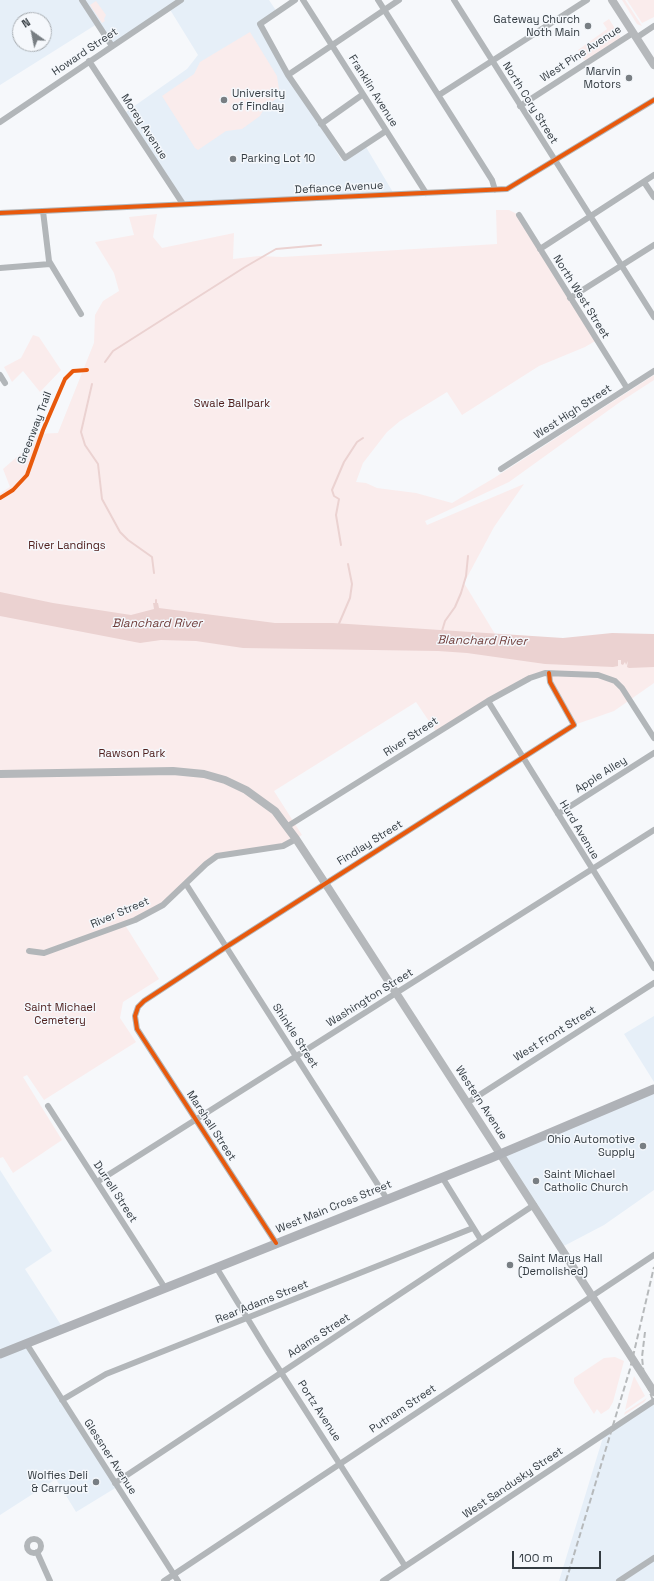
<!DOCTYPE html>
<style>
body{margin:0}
#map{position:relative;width:654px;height:1581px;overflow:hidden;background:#f6f8fb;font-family:"Space Grotesk",sans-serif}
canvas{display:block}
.north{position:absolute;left:12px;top:12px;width:40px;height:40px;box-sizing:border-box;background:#f5f8fc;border:1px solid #a8adb2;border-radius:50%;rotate:327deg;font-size:11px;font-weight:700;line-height:16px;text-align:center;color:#343c42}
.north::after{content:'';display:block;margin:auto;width:14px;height:18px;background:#787e83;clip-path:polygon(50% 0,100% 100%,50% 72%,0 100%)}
.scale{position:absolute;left:512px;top:1551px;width:89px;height:18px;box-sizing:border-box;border:2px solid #343c42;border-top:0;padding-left:5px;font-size:12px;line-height:14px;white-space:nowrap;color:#343c42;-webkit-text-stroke:3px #f5f8fc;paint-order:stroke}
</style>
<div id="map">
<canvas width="654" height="1581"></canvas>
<div class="north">N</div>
<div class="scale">100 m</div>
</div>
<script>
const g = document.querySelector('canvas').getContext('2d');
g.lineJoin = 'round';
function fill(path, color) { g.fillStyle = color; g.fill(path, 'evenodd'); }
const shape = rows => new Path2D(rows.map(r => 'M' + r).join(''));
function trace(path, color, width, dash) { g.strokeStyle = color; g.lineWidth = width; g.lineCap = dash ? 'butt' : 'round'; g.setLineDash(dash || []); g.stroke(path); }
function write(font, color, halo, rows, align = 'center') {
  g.font = font + ' "Space Grotesk",sans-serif'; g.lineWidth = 3; g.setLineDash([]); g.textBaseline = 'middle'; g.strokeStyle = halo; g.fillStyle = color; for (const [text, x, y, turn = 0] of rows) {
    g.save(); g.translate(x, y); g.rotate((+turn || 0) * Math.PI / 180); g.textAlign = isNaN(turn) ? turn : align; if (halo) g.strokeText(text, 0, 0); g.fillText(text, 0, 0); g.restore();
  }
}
fill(shape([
 [0,0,269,0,277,12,260,24,342,161,366,147,394,194,183,204,123,114,187,69,198,55,169,8,112,46,97,24,0,85],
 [20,20,44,20,44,44,20,44],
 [654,1016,654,1082,624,1034],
 [654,1089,654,1190,604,1225,562,1247,501,1153],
 [0,1170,52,1251,25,1269,63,1328,27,1343,117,1487,76,1512,56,1479,0,1515],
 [654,1401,654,1581,559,1581,604,1434]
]), '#e6eff8');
fill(shape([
 [622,0,625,0,642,26,637,24],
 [627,0,654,0,654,17,642,23],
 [96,1,106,15,104,19,105,21,102,23,90,5],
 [609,19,621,38,587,60,584,60,578,50,607,29,603,23],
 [250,32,277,76,280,96,265,107,260,116,242,129,226,131,198,150,195,148,162,96,194,74,200,62],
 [496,210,509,210,519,215,597,340,585,347,539,366,462,415,447,392,400,421,387,432,363,463,356,482,366,483,377,488,416,493,452,503,494,478,654,375,654,380,620,402,509,482,425,521,427,525,524,484,494,527,464,583,495,634,496,641,654,645,654,683,614,711,574,725,545,673,533,677,437,733,416,702,274,791,302,835,287,844,217,856,173,897,125,925,159,979,123,1002,120,1018,136,1042,44,1100,27,1075,23,1077,62,1140,13,1173,3,1157,0,1158,0,493,10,487,3,469,27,448,34,434,58,433,94,343,95,315,103,301,119,291,114,273,95,242,134,235,129,217,157,214,153,237,162,248,234,233,233,259,259,256,282,257,497,244],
 [33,335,39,337,61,370,40,392,23,371,12,382,4,367,21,358],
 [615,1357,624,1361,613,1402,609,1409,601,1414,597,1409,594,1414,574,1383,574,1378,604,1358],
 [634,1376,645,1396,625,1410,629,1393],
 [647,1398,644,1402,624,1415,625,1412]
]), '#faecec');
fill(shape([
 [0,592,53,603,131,615,154,609,153,603,158,603,159,608,275,623,333,623,563,638,612,633,654,634,654,667,629,668,627,667,628,661,626,665,625,662,623,665,621,664,621,660,618,660,618,666,613,667,545,664,467,653,438,651,243,648,196,641,161,640,140,643,0,616]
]), '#ebd2d1');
trace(shape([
 [105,362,113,351,245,267,276,249,321,245],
 [92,384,81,432,85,445,98,464,102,499,120,532,128,540,152,557,154,573],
 [341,545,336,515,339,499,334,496,332,490,344,462,357,442,363,438],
 [156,600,156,603],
 [338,626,350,598,352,584,348,564],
 [442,631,445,621,455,607,461,593,466,576,468,556]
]), '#ebd2d1', 2);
trace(shape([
 [82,0,112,46],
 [295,0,260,24,288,75,345,158,386,131],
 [303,0,426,193],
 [378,0,492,180,495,190],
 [454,0,654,317],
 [636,38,654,26],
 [89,61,183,204],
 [288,75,399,0],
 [439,95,587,0],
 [520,106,633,33],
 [0,122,181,0],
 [321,124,362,95],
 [644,182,654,197],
 [43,211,49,261,81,314],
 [0,213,507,189,654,100],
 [519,215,627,388],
 [540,249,654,175],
 [0,268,50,264],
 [570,298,654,245],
 [0,375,5,383],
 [501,469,654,371],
 [488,701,654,968],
 [558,814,654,753],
 [288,826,488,701,530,678,545,673,598,675,615,681,622,688,654,738],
 [186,884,387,1199],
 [29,951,44,953,135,920,163,905,206,864,217,856,283,846,296,839],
 [467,1103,654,983],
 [48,1106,165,1288],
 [442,1177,481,1240],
 [97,1182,654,830],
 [276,1243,137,1029,135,1016,138,1007,144,1001,226,947,574,725,550,682,549,673],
 [216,1267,268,1352,405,1566],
 [26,1343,178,1581],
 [62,1400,106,1374,473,1228],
 [115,1483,534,1205],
 '27 1546a7 7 0 1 1 14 0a7 7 0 1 1-14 0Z',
 [37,1552,50,1581],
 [164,1581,654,1255],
 [383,1581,654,1401],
 [619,1581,654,1558]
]), '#b2b6b9', 6);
trace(shape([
 [612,0,654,65],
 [0,774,173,771,204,774,225,780,246,790,275,811,296,839,325,883,654,1392]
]), '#b5b8bb', 8);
trace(shape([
 [0,1354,491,1158,654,1089]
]), '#afb2b7', 9);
trace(shape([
 [645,1332,642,1357,644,1377,654,1403],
 [566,1581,630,1369,654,1267]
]), '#b6b9bb', 2, [6, 3]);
trace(shape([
 [0,213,507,189,654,100],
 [0,498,13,490,27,475,43,430,65,379,73,371,87,370],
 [276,1243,137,1029,135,1016,138,1007,144,1001,226,947,574,725,550,682,549,673]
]), '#e8590c', 4);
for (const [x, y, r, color] of [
 [588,26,4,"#787e83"],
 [629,78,4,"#787e83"],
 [224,100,4,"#787e83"],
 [233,159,4,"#787e83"],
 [643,1146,4,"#787e83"],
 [536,1181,4,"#787e83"],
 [510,1265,4,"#787e83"],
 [96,1482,4,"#787e83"]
]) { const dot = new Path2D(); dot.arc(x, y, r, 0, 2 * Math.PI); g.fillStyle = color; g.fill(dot); trace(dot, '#f5f8fc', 1.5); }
write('11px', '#343c42', '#f5f8fc', [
 ["Gateway Church",580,20],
 ["Noth Main",580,33],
 ["Marvin",621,72],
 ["Motors",621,85],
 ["University",232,94,"left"],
 ["of Findlay",232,107,"left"],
 ["Parking Lot 10",241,159,"left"],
 ["Ohio Automotive",635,1140],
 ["Supply",635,1153],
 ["Saint Michael",544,1175,"left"],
 ["Catholic Church",544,1188,"left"],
 ["Saint Marys Hall",518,1259,"left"],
 ["(Demolished)",518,1272,"left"],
 ["Wolfies Deli",88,1476],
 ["& Carryout",88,1489]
], 'right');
write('11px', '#343c42', '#f5f8fc', [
 ["Howard Street",85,52,-34],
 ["West Pine Avenue",581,54,-33],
 ["Franklin Avenue",373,91,58],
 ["North Cory Street",530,103,58],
 ["Morey Avenue",144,127,57],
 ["Defiance Avenue",339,188,-3],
 ["North West Street",581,297,58],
 ["West High Street",573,412,-33],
 ["Greenway Trail",35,428,-69],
 ["River Street",411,737,-33],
 ["Apple Alley",601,775,-32],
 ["Hurd Avenue",579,830,59],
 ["Findlay Street",370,843,-32],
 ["River Street",120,913,-23],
 ["Washington Street",370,998,-32],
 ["West Front Street",555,1034,-32],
 ["Shinkle Street",295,1036,57],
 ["Western Avenue",481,1103,57],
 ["Marshall Street",211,1126,57],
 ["Durrell Street",115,1192,57],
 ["West Main Cross Street",334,1207,-22],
 ["Rear Adams Street",262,1302,-22],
 ["Adams Street",319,1336,-33],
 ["Putnam Street",403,1409,-34],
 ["Portz Avenue",319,1411,57],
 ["Glessner Avenue",110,1457,57],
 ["West Sandusky Street",513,1483,-34]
]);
write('11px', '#50211f', '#f5f8fc', [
 ["Swale Ballpark",232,404],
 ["River Landings",67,546],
 ["Rawson Park",132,754],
 ["Saint Michael",60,1008],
 ["Cemetery",60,1021]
]);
write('italic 12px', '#6f3d3a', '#f5f8fc', [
 ["Blanchard River",157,624],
 ["Blanchard River",482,641,1]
]);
</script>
